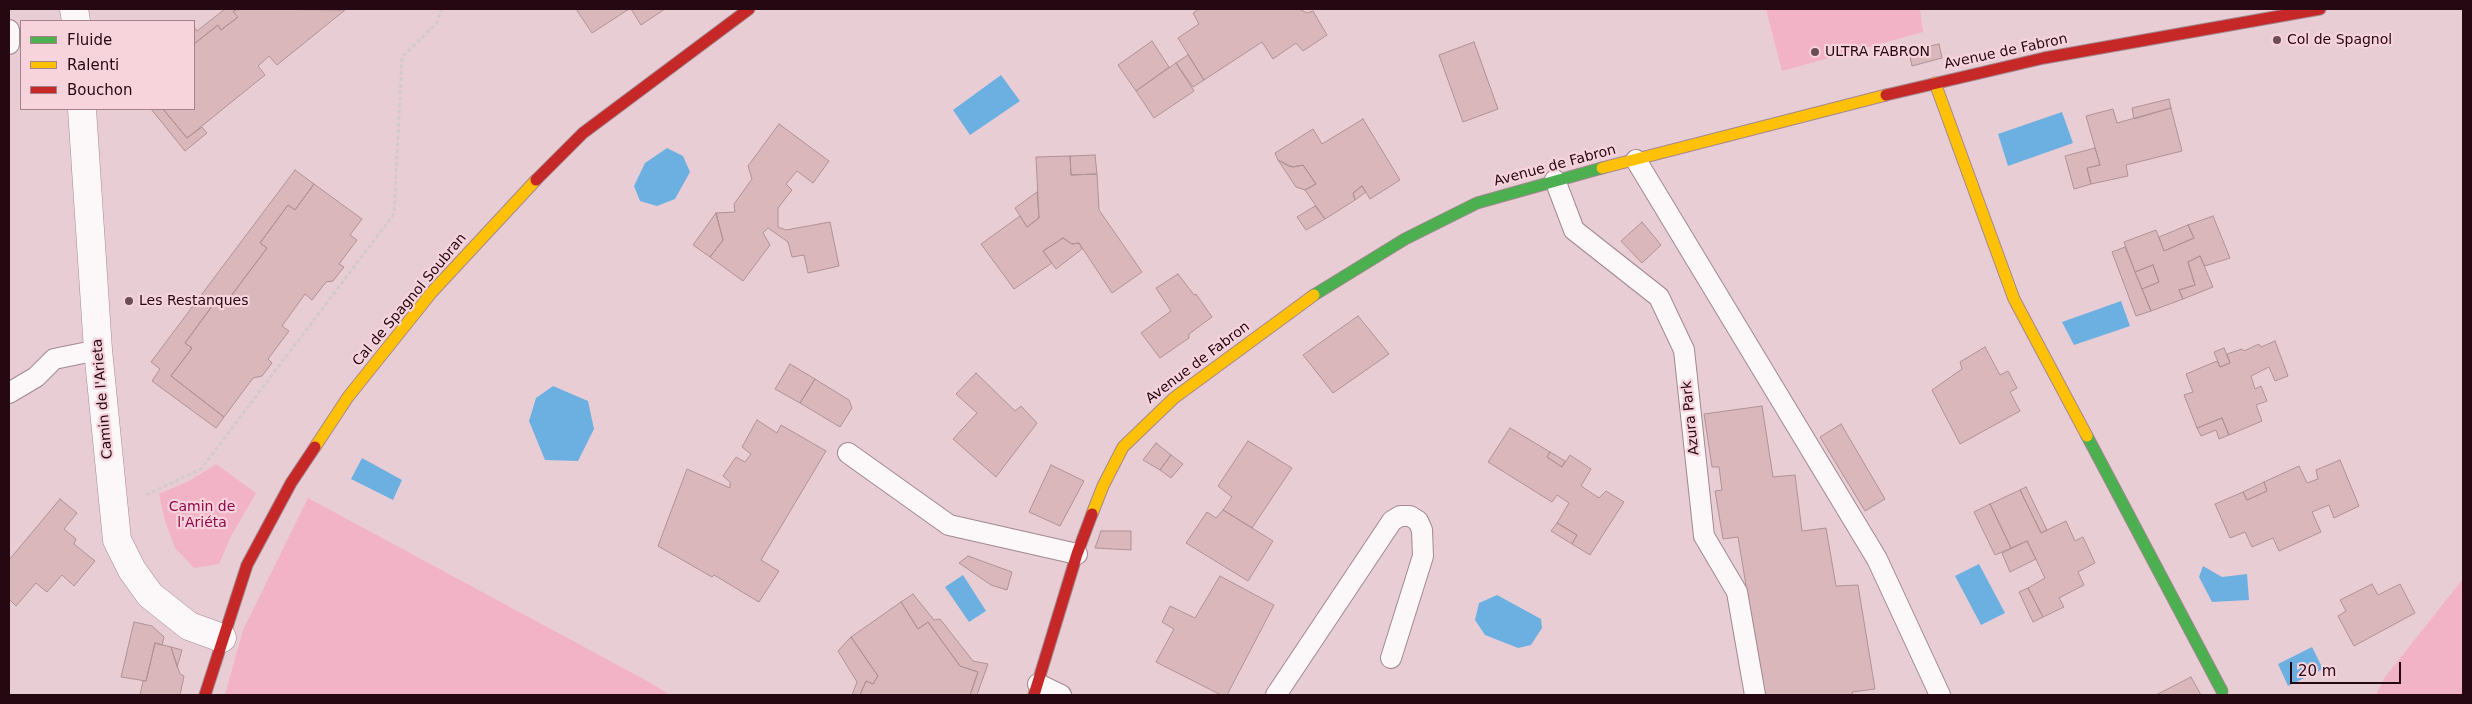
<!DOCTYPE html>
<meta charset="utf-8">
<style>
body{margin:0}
#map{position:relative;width:2472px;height:704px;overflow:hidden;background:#e9cdd5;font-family:"DejaVu Sans",sans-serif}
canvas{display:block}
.frame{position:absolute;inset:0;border:10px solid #260813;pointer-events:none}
.legend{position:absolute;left:20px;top:20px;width:175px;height:90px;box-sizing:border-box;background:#f7d3dc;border:1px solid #a3828c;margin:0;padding:6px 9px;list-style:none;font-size:15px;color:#260813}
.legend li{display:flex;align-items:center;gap:10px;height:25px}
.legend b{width:25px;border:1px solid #a3828c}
.scale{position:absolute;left:2290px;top:662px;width:111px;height:22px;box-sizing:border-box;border:2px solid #260813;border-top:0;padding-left:6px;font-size:15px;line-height:18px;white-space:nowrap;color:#260813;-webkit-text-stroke:4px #f7d3dc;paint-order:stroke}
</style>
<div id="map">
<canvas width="2472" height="704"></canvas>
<div class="frame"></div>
<ul class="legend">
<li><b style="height:6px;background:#4caf50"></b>Fluide</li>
<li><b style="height:6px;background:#ffc107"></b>Ralenti</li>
<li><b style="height:6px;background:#c62828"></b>Bouchon</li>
</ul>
<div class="scale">20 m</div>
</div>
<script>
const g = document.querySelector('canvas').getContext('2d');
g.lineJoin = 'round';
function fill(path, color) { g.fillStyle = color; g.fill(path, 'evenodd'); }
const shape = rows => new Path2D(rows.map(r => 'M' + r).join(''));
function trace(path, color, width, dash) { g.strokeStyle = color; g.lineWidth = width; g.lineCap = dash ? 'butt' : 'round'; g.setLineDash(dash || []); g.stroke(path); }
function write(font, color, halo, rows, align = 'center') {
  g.font = font + ' "DejaVu Sans",sans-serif'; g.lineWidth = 4.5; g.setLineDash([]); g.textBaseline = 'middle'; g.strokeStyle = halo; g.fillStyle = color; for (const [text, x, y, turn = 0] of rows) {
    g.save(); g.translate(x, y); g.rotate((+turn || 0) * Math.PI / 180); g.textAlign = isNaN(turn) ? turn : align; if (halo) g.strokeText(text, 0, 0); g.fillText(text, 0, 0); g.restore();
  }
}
fill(shape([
 [1766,9,1920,9,1923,32,1782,71],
 [216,464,256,493,230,538,219,564,194,568,175,548,165,521,159,494,191,480],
 [308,498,649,682,670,695,225,695,243,630],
 [2463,579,2463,695,2376,695,2385,677]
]), '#f2b3c6');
fill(shape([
 [1001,75,1020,101,970,135,953,110],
 [2062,112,2073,143,2008,166,1998,134],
 [667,148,683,156,690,172,675,199,657,206,640,201,634,186,645,163],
 [2121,301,2130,326,2074,345,2062,322],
 [553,386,588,401,594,429,578,461,545,460,529,421,536,398],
 [362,458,402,480,393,500,351,479],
 [1979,564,2005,613,1981,625,1955,576],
 [2203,566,2222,577,2247,574,2249,600,2212,602,2199,577],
 [963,575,986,611,969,622,945,587],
 [1497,595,1541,619,1542,628,1531,645,1518,648,1485,635,1475,620,1479,603],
 [2312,647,2323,669,2288,686,2278,664]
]), '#6cb0e1');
const building = shape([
 [225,9,237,9,233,12,238,17,221,30,218,25,194,44,194,27,197,31,225,9],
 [237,9,345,10,277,65,269,56,258,66,265,75,187,138,163,109,194,109,194,44,218,25,221,30,238,17,233,12,237,9],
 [576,9,629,9,592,33,576,9],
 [631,9,665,9,641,25,631,9],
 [1199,9,1299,9,1307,13,1313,11,1327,35,1303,51,1296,43,1273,59,1262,42,1204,80,1178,38,1199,24,1193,13,1199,9],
 [1152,41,1169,67,1136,91,1118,65,1152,41],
 [1474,42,1498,109,1463,122,1439,55,1474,42],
 [1939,44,1942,58,1912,66,1909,51,1939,44],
 [1188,55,1204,80,1193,87,1176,63,1188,55],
 [1176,63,1194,91,1154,118,1136,91,1176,63],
 [2169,99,2171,108,2134,119,2132,108,2169,99],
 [2171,108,2182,151,2126,165,2128,176,2091,184,2087,168,2100,165,2086,116,2113,109,2117,123,2171,108],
 [151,109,163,109,187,138,202,127,207,133,185,151,151,109],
 [1363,119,1400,180,1370,199,1362,186,1353,193,1355,200,1325,219,1305,190,1316,184,1303,165,1293,167,1288,166,1278,160,1275,153,1313,129,1322,144,1363,119],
 [779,124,829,161,813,183,797,171,786,184,792,190,778,208,778,227,786,230,830,222,839,266,808,273,804,255,792,257,788,242,768,228,763,233,770,245,743,281,710,257,723,240,716,213,735,212,734,204,752,179,748,166,779,124],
 [2095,148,2100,165,2087,168,2091,184,2074,189,2065,156,2095,148],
 [1095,155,1097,174,1071,175,1070,156,1095,155],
 [1070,156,1071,175,1097,174,1099,210,1142,272,1112,293,1079,243,1072,244,1063,238,1043,251,1052,263,1014,289,981,244,1020,216,1027,227,1039,218,1036,157,1070,156],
 [1278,160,1293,167,1303,165,1316,184,1305,190,1296,187,1278,160],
 [295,170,314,184,295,210,288,205,260,243,267,248,225,304,218,298,185,343,192,348,171,376,224,417,216,428,152,381,160,369,151,362,295,170],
 [314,184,362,219,350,235,357,240,339,264,344,267,333,281,326,282,312,300,305,294,282,326,289,331,268,359,272,363,262,376,253,378,224,417,171,376,192,348,185,343,218,298,225,304,267,248,260,243,288,205,295,210,314,184],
 [1362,186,1366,192,1355,200,1353,193,1362,186],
 [1037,192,1039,218,1027,227,1015,208,1037,192],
 [1315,206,1325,219,1306,230,1297,217,1315,206],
 [716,213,723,240,710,257,693,245,716,213],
 [2213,216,2230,258,2205,266,2200,256,2188,262,2195,285,2179,290,2183,299,2151,311,2142,289,2159,282,2153,265,2135,272,2124,242,2156,230,2164,251,2194,238,2188,225,2213,216],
 [1642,222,1661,245,1642,263,1621,241,1642,222],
 [2188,225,2194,238,2164,251,2159,237,2188,225],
 [1063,238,1072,244,1079,243,1082,249,1056,269,1043,251,1063,238],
 [2125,247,2151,311,2136,316,2112,252,2125,247],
 [2200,256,2213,287,2183,299,2179,290,2195,285,2188,262,2200,256],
 [2153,265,2159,282,2142,289,2135,272,2153,265],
 [1178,274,1194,295,1196,294,1212,317,1189,334,1189,338,1160,358,1141,333,1171,311,1156,288,1178,274],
 [1358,316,1389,354,1333,393,1303,355,1358,316],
 [2275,341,2288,376,2275,381,2269,367,2251,376,2255,389,2261,386,2267,401,2256,405,2262,421,2229,435,2222,418,2197,428,2184,395,2193,392,2186,374,2217,361,2220,367,2230,363,2227,354,2242,349,2244,351,2259,344,2261,347,2275,341],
 [1985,347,2000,375,2008,371,2017,388,2010,392,2020,411,1960,444,1932,390,1962,369,1960,362,1985,347],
 [2224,348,2230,363,2220,367,2214,352,2224,348],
 [790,364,815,379,800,403,775,389,790,364],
 [976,373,1015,411,1021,406,1037,423,996,477,953,439,977,413,956,394,976,373],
 [815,379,849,400,852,408,840,427,800,403,815,379],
 [1762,406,1773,477,1795,475,1802,531,1826,528,1836,586,1858,585,1875,689,1852,692,1853,695,1764,695,1738,537,1723,539,1715,491,1722,490,1719,467,1712,467,1704,414,1762,406],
 [2222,418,2229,435,2219,439,2216,430,2201,436,2197,428,2222,418],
 [757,420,777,433,781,425,826,451,761,560,779,571,759,602,714,575,712,577,658,546,687,469,730,488,730,482,723,476,736,457,745,462,751,454,742,447,757,420],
 [1841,424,1885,499,1865,511,1820,437,1841,424],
 [1510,428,1550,452,1547,457,1562,467,1570,455,1591,469,1581,486,1599,498,1606,491,1624,502,1590,555,1572,544,1577,535,1557,523,1569,503,1557,495,1552,502,1488,462,1510,428],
 [1248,441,1292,468,1252,528,1223,510,1232,497,1218,486,1248,441],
 [1156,443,1171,455,1160,470,1143,460,1156,443],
 [1550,452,1565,461,1562,467,1547,457,1550,452],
 [1171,455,1183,464,1171,478,1160,470,1171,455],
 [2340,460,2359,506,2334,518,2329,505,2312,512,2321,532,2279,551,2273,538,2252,547,2245,532,2230,538,2215,504,2243,492,2247,500,2267,491,2264,482,2299,466,2307,483,2318,479,2316,470,2340,460],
 [1051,465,1084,481,1060,526,1029,512,1051,465],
 [2264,482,2267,491,2247,500,2243,492,2264,482],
 [2026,487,2047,530,2041,533,2020,490,2026,487],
 [2020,490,2041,533,2066,521,2075,541,2083,537,2095,563,2078,572,2084,585,2059,598,2064,607,2043,617,2028,588,2045,578,2027,541,2011,548,1990,504,2020,490],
 [60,499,77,513,64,529,76,539,74,544,95,561,74,586,62,575,47,592,36,583,16,606,9,599,9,560,60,499],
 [1990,504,2011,548,1995,555,1974,512,1990,504],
 [1223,510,1273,541,1248,581,1186,543,1207,512,1216,518,1223,510],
 [1557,523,1577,535,1572,544,1551,531,1557,523],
 [1101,531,1131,531,1131,550,1095,548,1101,531],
 [2027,541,2036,559,2010,572,2002,553,2027,541],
 [968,556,1012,572,1007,590,991,585,959,563,968,556],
 [1220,576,1274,605,1227,695,1221,695,1156,662,1174,629,1162,622,1170,606,1195,618,1220,576],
 [2372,584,2378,595,2400,584,2415,613,2354,646,2338,616,2346,611,2340,600,2372,584],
 [2028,588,2043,617,2033,622,2019,592,2028,588],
 [913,594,934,620,940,619,973,661,988,664,977,695,970,695,978,672,960,666,928,622,918,629,901,602,913,594],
 [901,602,918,629,928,622,960,666,978,672,970,695,860,695,866,681,873,684,878,676,851,637,901,602],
 [134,622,152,626,164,637,162,645,155,643,146,681,121,677,134,622],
 [851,637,878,676,873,684,866,681,860,695,852,695,857,682,838,651,851,637],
 [155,643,171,647,180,674,184,676,180,695,140,695,143,681,146,681,155,643],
 [171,647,182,650,177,667,171,647],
 [2191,677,2201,695,2156,695,2191,677]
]);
fill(building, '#dab7bb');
trace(building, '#ae9296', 1);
const lane = shape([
 [9,30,9,44],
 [1636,160,1877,559,1940,695],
 [1555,180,1574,230,1659,297,1684,350,1704,536,1737,592,1755,695],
 [9,393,36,377,54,359,98,350],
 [848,453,949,525,1077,554],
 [1038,684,1061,695],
 [1276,695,1392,521,1400,516,1410,516,1418,521,1422,530,1423,556,1391,658]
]);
const street = shape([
 [74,9,76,21],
 [82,109,98,350,117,540,132,570,150,595,189,626,222,638]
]);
const fast = shape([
 [1314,295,1405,239,1477,203,1602,168],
 [2087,436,2222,691]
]);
const slow = shape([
 [1935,83,2014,299,2087,436],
 [1602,168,1886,95],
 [315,447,348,397,432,292,536,180],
 [1092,514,1103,486,1123,447,1174,398,1314,295]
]);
const jam = shape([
 [1886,95,2044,58,2320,9],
 [536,180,583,133,749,9],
 [205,695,247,565,291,483,315,447],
 [1034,695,1077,554,1092,514]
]);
trace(lane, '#a28890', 22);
trace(street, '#a28890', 29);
trace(fast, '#a28890', 13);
trace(slow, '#a28890', 13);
trace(jam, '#a28890', 13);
trace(shape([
 [146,495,201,469,394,214,402,57,436,24,442,9]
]), '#d2cacc', 3, [4, 2.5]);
trace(lane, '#fcf8f9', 20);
trace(street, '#fcf8f9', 28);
trace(fast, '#4caf50', 11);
trace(slow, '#ffc107', 11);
trace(jam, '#c62828', 11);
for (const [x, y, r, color] of [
 [2277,40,5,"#6a4d57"],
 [1815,52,5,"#6a4d57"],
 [129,301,5,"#6a4d57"]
]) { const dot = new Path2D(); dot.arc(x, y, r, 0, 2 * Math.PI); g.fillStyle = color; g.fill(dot); trace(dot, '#f7d3dc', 2); }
write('14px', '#260813', '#f7d3dc', [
 ["Col de Spagnol",2287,40],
 ["ULTRA FABRON",1825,52],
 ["Les Restanques",139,301]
], 'left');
write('14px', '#260813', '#f7d3dc', [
 ["Avenue de Fabron",2006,52,-12],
 ["Avenue de Fabron",1555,166,-15],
 ["Cal de Spagnol Soubran",410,300,-50],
 ["Avenue de Fabron",1198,363,-37],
 ["Camin de l'Arieta",103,399,-95],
 ["Azura Park",1691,418,-96]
]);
write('14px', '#91094a', '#f7d3dc', [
 ["Camin de",202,507],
 ["l'Ariéta",202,523]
]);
</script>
